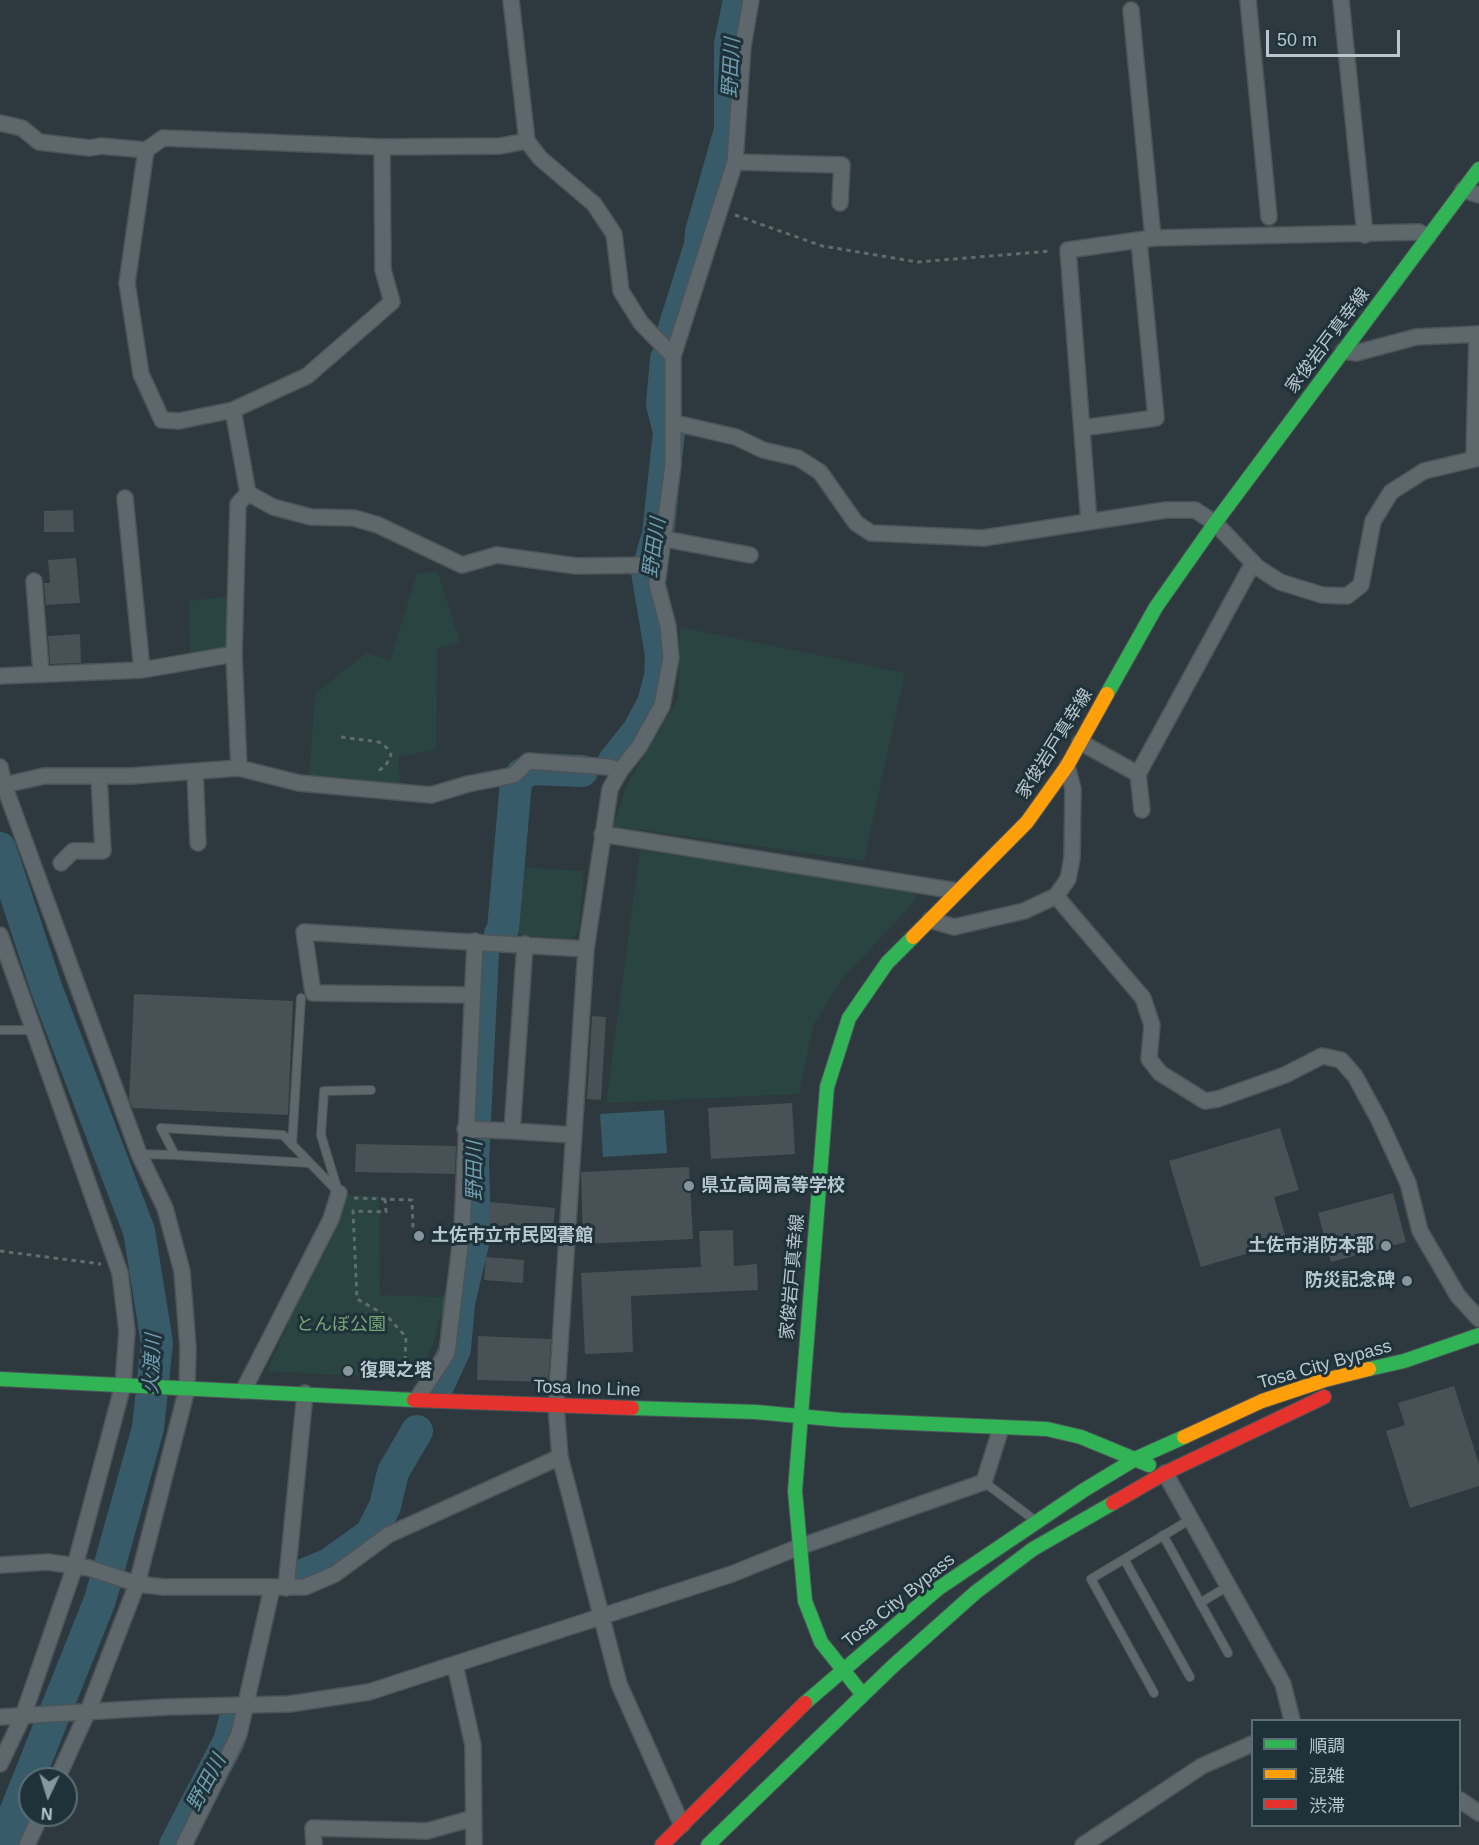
<!DOCTYPE html>
<meta charset="utf-8">
<style>
body{margin:0}
#map{position:relative;width:1479px;height:1845px;overflow:hidden;background:#2d393f;font-family:Helvetica,"Noto Sans JP",sans-serif}
canvas{display:block}
.legend{position:absolute;left:1251px;top:1719px;width:210px;height:108px;box-sizing:border-box;background:#1f323a;border:2px solid #5c6e75;margin:0;padding:8px 10px;list-style:none;font-size:18px;color:#b8c7ce}
.legend li{display:flex;align-items:center;gap:12px;height:30px}
.legend b{width:30px;border:2px solid #5c6e75}
.north{position:absolute;left:18px;top:1767px;width:60px;height:60px;box-sizing:border-box;background:#1f323a;border:2px solid #5c6e75;border-radius:50%;rotate:184deg;font-size:16px;font-weight:700;line-height:24px;text-align:center;color:#b8c7ce}
.north::after{content:'';display:block;margin:auto;width:21px;height:27px;background:#87959c;clip-path:polygon(50% 0,100% 100%,50% 72%,0 100%)}
.scale{position:absolute;left:1266px;top:30px;width:134px;height:27px;box-sizing:border-box;border:3px solid #b8c7ce;border-top:0;padding-left:8px;font-size:18px;line-height:21px;white-space:nowrap;color:#b8c7ce;-webkit-text-stroke:4px #1f323a;paint-order:stroke}
</style>
<div id="map">
<canvas width="1479" height="1845"></canvas>
<ul class="legend">
<li><b style="height:8px;background:#30b455"></b>順調</li>
<li><b style="height:8px;background:#ff9f0a"></b>混雑</li>
<li><b style="height:8px;background:#e5322d"></b>渋滞</li>
</ul>
<div class="north">N</div>
<div class="scale">50 m</div>
</div>
<script>
const g = document.querySelector('canvas').getContext('2d');
g.lineJoin = 'round';
function fill(path, color) { g.fillStyle = color; g.fill(path, 'evenodd'); }
const shape = rows => new Path2D(rows.map(r => 'M' + r).join(''));
function trace(path, color, width, dash) { g.strokeStyle = color; g.lineWidth = width; g.lineCap = dash ? 'butt' : 'round'; g.setLineDash(dash || []); g.stroke(path); }
function write(font, color, halo, rows, align = 'center') {
  g.font = font + ' Helvetica,"Noto Sans JP",sans-serif'; g.lineWidth = 6; g.setLineDash([]); g.textBaseline = 'middle'; g.strokeStyle = halo; g.fillStyle = color; for (const [text, x, y, turn = 0] of rows) {
    g.save(); g.translate(x, y); g.rotate((+turn || 0) * Math.PI / 180); g.textAlign = isNaN(turn) ? turn : align; if (halo) g.strokeText(text, 0, 0); g.fillText(text, 0, 0); g.restore();
  }
}
fill(shape([
 [438,572,460,642,437,648,436,749,398,757,401,787,309,776,315,694,366,653,390,660,417,573],
 [232,596,231,648,190,653,189,601],
 [680,627,905,673,864,861,613,826,627,784,678,699],
 [640,850,914,891,916,900,841,980,814,1024,799,1094,606,1103],
 [513,867,584,871,579,930,572,939,505,934],
 [345,1195,379,1196,380,1295,445,1297,434,1343,416,1379,267,1371]
]), '#294441');
fill(shape([
 [664,1110,667,1153,603,1157,600,1114]
]), '#375b69');
trace(shape([
 [669,344,700,245,701,232,730,130,730,44,739,0],
 [614,761,638,731,653,703,660,677,661,655,647,572,658,534,669,432,662,404,666,359],
 [0,848,47,990,139,1231,157,1343,148,1428,100,1600,2,1845],
 [500,934,503,929,516,782,522,774,532,769,582,771],
 [438,1386,455,1349,459,1303,475,1235,473,1162,483,952],
 [296,1578,329,1564,371,1534,385,1506,393,1472,417,1431],
 [175,1845,229,1741,235,1719]
]), '#375b69', 32);
fill(shape([
 [73,510,74,532,44,532,44,511],
 [76,558,80,603,46,605,44,583,50,583,48,560],
 [80,634,81,663,50,664,48,636],
 [134,994,293,1001,288,1115,133,1108,129,1100],
 [592,1016,606,1017,601,1100,587,1099],
 [792,1103,795,1154,711,1159,708,1108],
 [1280,1128,1299,1190,1274,1197,1287,1242,1201,1267,1169,1161],
 [356,1144,456,1146,455,1174,355,1172],
 [689,1167,693,1239,583,1244,581,1172],
 [1393,1193,1406,1242,1331,1262,1318,1213],
 [490,1202,555,1208,553,1230,488,1225],
 [733,1230,734,1266,757,1264,758,1290,631,1296,633,1352,585,1354,581,1273,701,1267,699,1231],
 [486,1257,524,1260,523,1283,484,1280],
 [478,1336,551,1339,548,1382,477,1380],
 [1454,1386,1479,1464,1479,1486,1410,1508,1386,1431,1405,1425,1398,1403]
]), '#475156');
const lane = shape([
 [0,1030,33,1030],
 [161,1128,283,1135,339,1193],
 [161,1128,175,1155,309,1163],
 [292,1145,301,998],
 [139,1154,175,1155],
 [338,1191,321,1135,324,1091,371,1090],
 [984,1482,1033,1519],
 [1163,1535,1228,1653],
 [1124,1559,1190,1677],
 [1200,1603,1228,1586],
 [1154,1693,1091,1579,1191,1519]
]);
const street = shape([
 [511,0,527,141,540,158,594,204,614,234,621,291,641,323,673,356],
 [1248,0,1269,217],
 [1341,0,1365,235],
 [1131,10,1153,238,1419,232,1428,237],
 [0,123,22,128,39,142,90,148,101,146,146,150],
 [527,141,500,146,382,147,163,138,146,150,127,283,141,374,162,420,179,421,233,410,248,493,273,507,311,517,354,518,378,525,462,565,497,555,576,566,658,565],
 [735,162,842,165,840,203],
 [1463,190,1479,195],
 [1343,351,1356,353,1416,337,1479,334],
 [233,410,307,376,392,302,383,270,382,147],
 [675,423,736,437,763,450,798,458,820,472,856,523,871,533,983,538,1166,510,1195,510,1215,523,1257,567,1280,582,1322,595,1347,596,1361,585,1373,521,1391,492,1424,471,1479,458],
 [1082,428,1156,418,1139,241],
 [1474,458,1477,334],
 [125,498,142,670],
 [1089,522,1068,250,1153,238],
 [665,539,750,555],
 [34,581,41,672],
 [0,676,142,670,234,654],
 [1080,742,1138,774,1142,810],
 [0,767,4,785,139,1154,165,1208,182,1271,188,1348,187,1389,137,1584,88,1711,57,1779],
 [239,768,234,654,238,504,248,493],
 [195,771,198,843],
 [1138,774,1253,563],
 [4,785,44,776,130,776,239,768,299,783,431,795,468,784,514,775,528,761,609,767,620,771],
 [602,834,957,891],
 [61,863,73,851,103,851,99,776],
 [1056,896,1143,998,1152,1025,1149,1059,1160,1073,1205,1101,1218,1099,1285,1075,1322,1056,1341,1060,1355,1076,1379,1120,1408,1183,1420,1231,1458,1296,1479,1319],
 [930,920,954,927,1024,911,1056,896,1068,879,1072,858,1073,789,1067,766],
 [0,935,120,1273,127,1331,123,1385,75,1566,23,1716,0,1764],
 [525,944,512,1131,574,1135],
 [473,995,313,993,304,932,586,949],
 [465,1129,512,1131],
 [243,1391,331,1219,339,1193],
 [417,1399,447,1353,462,1229,475,941],
 [1165,1473,1283,1684,1292,1720],
 [0,1565,48,1562,89,1568,137,1584,163,1587,305,1587,335,1574,388,1535,560,1457],
 [286,1588,305,1393],
 [455,1665,473,1745,474,1845],
 [0,1717,167,1707,289,1704,369,1692,732,1574,799,1547,984,1482,1001,1428],
 [1460,1800,1479,1813],
 [682,1825,619,1684,560,1457,556,1406,586,949,610,789,620,771,639,747,662,706,671,658,668,626,657,584,673,465,673,356,735,162,743,46,751,0],
 [27,1845,41,1815],
 [184,1845,239,1734,272,1588],
 [314,1845,313,1828,427,1831,474,1818],
 [1083,1845,1202,1766,1252,1744]
]);
const fast = shape([
 [1107,694,1156,607,1215,523,1479,169],
 [1369,1369,1404,1361,1479,1335],
 [0,1379,414,1400],
 [632,1408,756,1412,841,1420,1047,1429,1081,1437,1149,1465],
 [863,1695,821,1642,805,1601,795,1491,827,1087,849,1018,887,963,913,937],
 [805,1703,939,1588,1084,1490,1137,1458,1184,1437],
 [708,1845,893,1666,976,1592,1033,1549,1113,1503]
]);
const slow = shape([
 [913,937,1027,822,1067,766,1107,694],
 [1184,1437,1262,1401,1325,1380,1369,1369]
]);
const jam = shape([
 [414,1400,632,1408],
 [1113,1503,1165,1473,1324,1397],
 [662,1845,805,1703]
]);
trace(lane, '#4c5459', 10);
trace(street, '#4c5459', 18);
trace(fast, '#4c5459', 16);
trace(slow, '#4c5459', 16);
trace(jam, '#4c5459', 16);
trace(shape([
 [735,215,822,246,918,262,1051,251],
 [341,737,379,742,387,748,391,755,386,765,376,773],
 [354,1198,412,1200,413,1229],
 [385,1199,386,1212,353,1211,357,1299,387,1316,406,1337,405,1359,419,1370],
 [0,1251,101,1264]
]), '#606b6d', 3, [4.5, 4.5]);
trace(lane, '#5e676b', 8);
trace(street, '#5e676b', 15);
trace(fast, '#30b455', 14);
trace(slow, '#ff9f0a', 14);
trace(jam, '#e5322d', 14);
for (const [x, y, r, color] of [
 [689,1186,6,"#87959c"],
 [419,1236,6,"#87959c"],
 [1386,1246,6,"#87959c"],
 [1407,1281,6,"#87959c"],
 [348,1371,6,"#87959c"]
]) { const dot = new Path2D(); dot.arc(x, y, r, 0, 2 * Math.PI); g.fillStyle = color; g.fill(dot); trace(dot, '#1f323a', 2); }
write('18px', '#b8c7ce', '#1f323a', [
 ["家俊岩戸真幸線",1328,341,-53],
 ["家俊岩戸真幸線",1055,744,-58],
 ["家俊岩戸真幸線",793,1277,-85],
 ["Tosa City Bypass",1325,1365,-16],
 ["Tosa Ino Line",587,1389,2],
 ["Tosa City Bypass",899,1601,-39]
]);
write('bold 18px', '#b8c7ce', '#1f323a', [
 ["県立高岡高等学校",701,1186],
 ["土佐市立市民図書館",431,1236],
 ["土佐市消防本部",1374,1246,"right"],
 ["防災記念碑",1395,1281,"right"],
 ["復興之塔",360,1371]
], 'left');
write('18px', '#77a675', '#1f323a', [
 ["とんぼ公園",341,1325]
]);
write('italic 20px', '#6f9daf', '#1f323a', [
 ["野田川",732,68,-87],
 ["野田川",655,548,-82],
 ["野田川",475,1171,-90],
 ["火渡川",153,1364,-87],
 ["野田川",207,1783,-62]
]);
</script>
